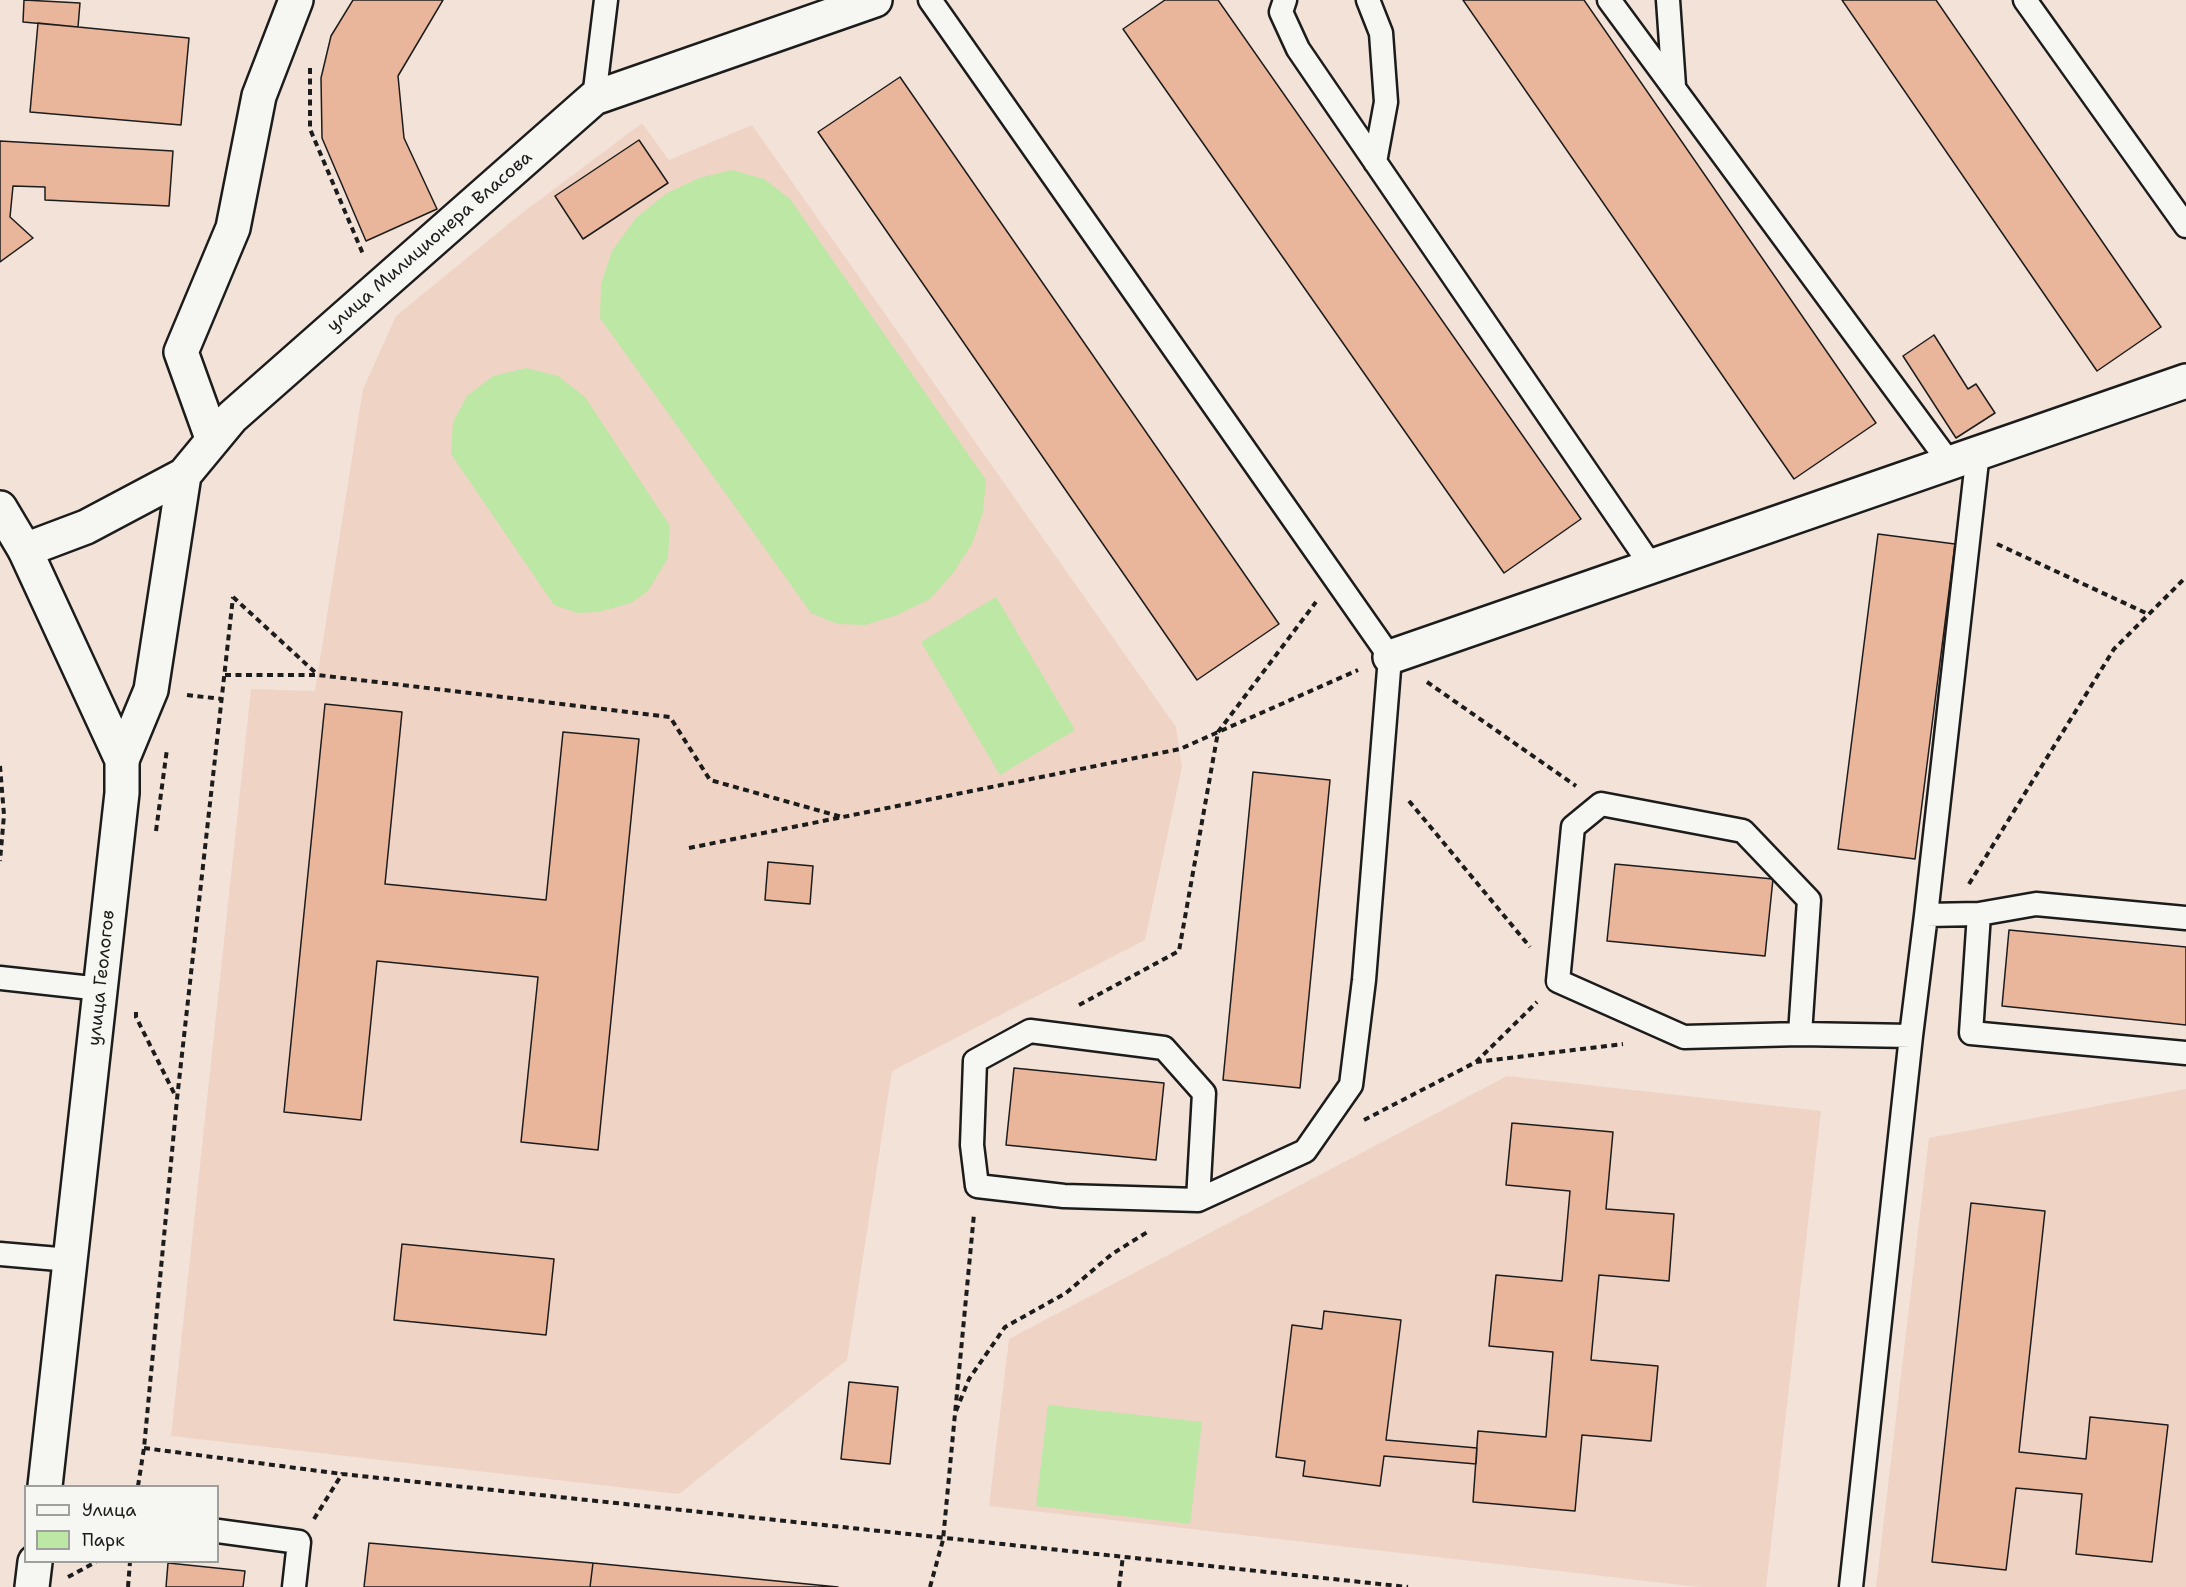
<!DOCTYPE html>
<meta charset="utf-8">
<style>
body{margin:0}
#map{position:relative;width:2186px;height:1587px;overflow:hidden;background:#f2e2d8;font-family:"Shantell Sans",sans-serif}
canvas{display:block}
.legend{position:absolute;left:24px;top:1485px;width:195px;height:78px;box-sizing:border-box;background:#f6f6f2;border:2px solid #9f9f9c;margin:0;padding:8px 10px;list-style:none;font-size:18px;color:#1c1c1c}
.legend li{display:flex;align-items:center;gap:12px;height:30px}
.legend b{width:30px;border:2px solid #9f9f9c}
</style>
<div id="map">
<canvas width="2186" height="1587"></canvas>
<ul class="legend">
<li><b style="height:8px;background:#f6f6f2"></b>Улица</li>
<li><b style="height:16px;background:#bce7a4"></b>Парк</li>
</ul>
</div>
<script>
const g = document.querySelector('canvas').getContext('2d');
g.lineJoin = 'round';
function fill(path, color) { g.fillStyle = color; g.fill(path, 'evenodd'); }
const shape = rows => new Path2D(rows.map(r => 'M' + r).join(''));
function trace(path, color, width, dash) { g.strokeStyle = color; g.lineWidth = width; g.lineCap = dash ? 'butt' : 'round'; g.setLineDash(dash || []); g.stroke(path); }
function write(font, color, halo, rows, align = 'center') {
  g.font = font + ' "Shantell Sans",sans-serif'; g.lineWidth = 6; g.setLineDash([]); g.textBaseline = 'middle'; g.strokeStyle = halo; g.fillStyle = color; for (const [text, x, y, turn = 0] of rows) {
    g.save(); g.translate(x, y); g.rotate((+turn || 0) * Math.PI / 180); g.textAlign = isNaN(turn) ? turn : align; if (halo) g.strokeText(text, 0, 0); g.fillText(text, 0, 0); g.restore();
  }
}
fill(shape([
 [642,123,669,160,752,125,1176,727,1182,767,1145,940,892,1071,847,1360,679,1494,171,1436,251,689,315,691,363,389,396,316,522,213],
 [1507,1076,1821,1111,1766,1587,1699,1587,989,1506,1009,1339],
 [2186,1089,2186,1587,1876,1587,1929,1138]
]), '#efd4c6');
fill(shape([
 [732,170,764,179,790,199,986,480,983,512,972,544,953,573,930,599,897,615,865,625,837,624,811,613,600,318,601,284,612,251,636,218,667,193,699,178],
 [526,368,558,376,585,397,670,526,668,558,648,591,631,603,598,612,578,613,554,605,451,454,453,422,467,396,493,376],
 [996,597,1075,730,1000,775,921,642],
 [1048,1405,1202,1422,1190,1524,1036,1506]
]), '#bce7a4');
const building = shape([
 [24,0,80,3,78,27,23,22,24,0],
 [353,0,443,0,398,76,404,138,437,209,366,241,322,138,321,78,331,36,353,0],
 [1165,0,1218,0,1581,519,1504,573,1123,29,1165,0],
 [1463,0,1584,0,1876,423,1794,479,1463,0],
 [1842,0,1936,0,2161,327,2097,371,1842,0],
 [38,23,189,38,181,125,30,112,38,23],
 [900,77,1279,624,1197,680,818,132,900,77],
 [639,140,668,183,583,239,555,196,639,140],
 [0,141,173,151,169,206,45,200,45,187,13,186,10,217,33,238,0,262,0,141],
 [1934,335,1968,389,1976,384,1995,413,1956,438,1903,356,1934,335],
 [1878,534,1955,544,1915,859,1838,849,1878,534],
 [325,704,402,712,385,884,546,900,563,732,639,739,598,1150,521,1142,538,977,377,961,361,1120,284,1112,325,704],
 [1253,772,1330,780,1300,1088,1223,1080,1253,772],
 [768,862,813,866,810,904,765,900,768,862],
 [1615,864,1773,879,1765,956,1607,941,1615,864],
 [2009,930,2186,947,2186,1025,2002,1006,2009,930],
 [1014,1068,1164,1083,1156,1160,1006,1145,1014,1068],
 [1512,1123,1613,1132,1606,1209,1674,1214,1669,1281,1599,1275,1591,1360,1658,1366,1651,1441,1582,1435,1575,1511,1473,1502,1478,1431,1546,1437,1553,1352,1489,1346,1496,1275,1562,1281,1570,1191,1506,1185,1512,1123],
 [1971,1203,2045,1211,2019,1452,2086,1459,2090,1417,2168,1425,2152,1562,2076,1554,2082,1494,2016,1488,2006,1570,1932,1562,1971,1203],
 [402,1244,554,1259,546,1335,394,1320,402,1244],
 [1324,1311,1401,1320,1386,1440,1477,1448,1476,1464,1384,1456,1380,1486,1303,1476,1305,1461,1276,1457,1292,1325,1322,1329,1324,1311],
 [849,1382,898,1387,890,1464,841,1459,849,1382],
 [369,1543,593,1563,590,1587,364,1587,369,1543],
 [168,1563,245,1571,243,1587,166,1587,168,1563],
 [593,1563,838,1587,590,1587,593,1563]
]);
fill(building, '#e9b59b');
trace(building, '#1c1c1c', 1.5);
const lane = shape([
 [930,0,1390,657,1364,980,1351,1085,1305,1151,1198,1200,1064,1196,977,1186,972,1145,975,1061,1030,1031,1164,1048,1204,1093,1198,1200],
 [1285,0,1281,12,1298,49,1652,567],
 [1368,0,1381,33,1386,102,1375,162],
 [1609,0,1949,462],
 [1668,0,1674,86],
 [2025,0,2186,226],
 [594,98,606,0],
 [1979,914,1971,1033,2186,1053],
 [1926,915,1978,452],
 [0,978,101,989],
 [1800,1034,1809,900,1743,831,1601,804,1573,827,1558,981,1684,1037,1800,1034,1911,1036,1926,915,1979,914,2036,904,2186,918],
 [0,1254,70,1260],
 [218,1531,299,1542,294,1587],
 [1851,1587,1911,1036]
]);
const street = shape([
 [212,438,181,352,233,228,259,96,296,0],
 [25,550,86,527,184,475,232,417,594,98,875,0],
 [1390,657,2186,381],
 [122,760,151,690,184,475]
]);
const secondary = shape([
 [0,508,25,550,122,760,122,793,45,1486],
 [32,1587,35,1562]
]);
trace(lane, '#1c1c1c', 27);
trace(street, '#1c1c1c', 38);
trace(secondary, '#1c1c1c', 38);
trace(shape([
 [310,68,310,129,363,254],
 [1997,544,2148,614],
 [233,597,318,675],
 [225,675,318,675,670,717,710,780,842,817],
 [1427,682,1576,786],
 [187,695,222,699],
 [0,766,4,815,0,861],
 [1409,801,1530,947],
 [156,831,167,749],
 [689,848,1180,749,1358,670],
 [1969,884,2114,649,2186,577],
 [1079,1005,1179,951,1218,732,1316,602],
 [136,1012,136,1017,176,1097],
 [1476,1062,1537,1002],
 [1364,1120,1476,1062,1623,1044],
 [956,1411,969,1379,1005,1327,1066,1293,1112,1254,1149,1231],
 [144,1448,342,1474],
 [138,1486,144,1448,177,1099,233,597],
 [314,1519,342,1474,1408,1587],
 [68,1577,96,1562],
 [128,1587,130,1562],
 [930,1587,943,1540,974,1214],
 [1119,1587,1123,1556]
]), '#1c1c1c', 4, [6, 4.5]);
trace(lane, '#f6f6f2', 22);
trace(street, '#f6f6f2', 33);
trace(secondary, '#f6f6f2', 33);
write('18px', '#1c1c1c', '#f6f6f2', [
 ["улица Милиционера Власова",430,242,-41],
 ["улица Геологов",102,978,-84]
]);
</script>
